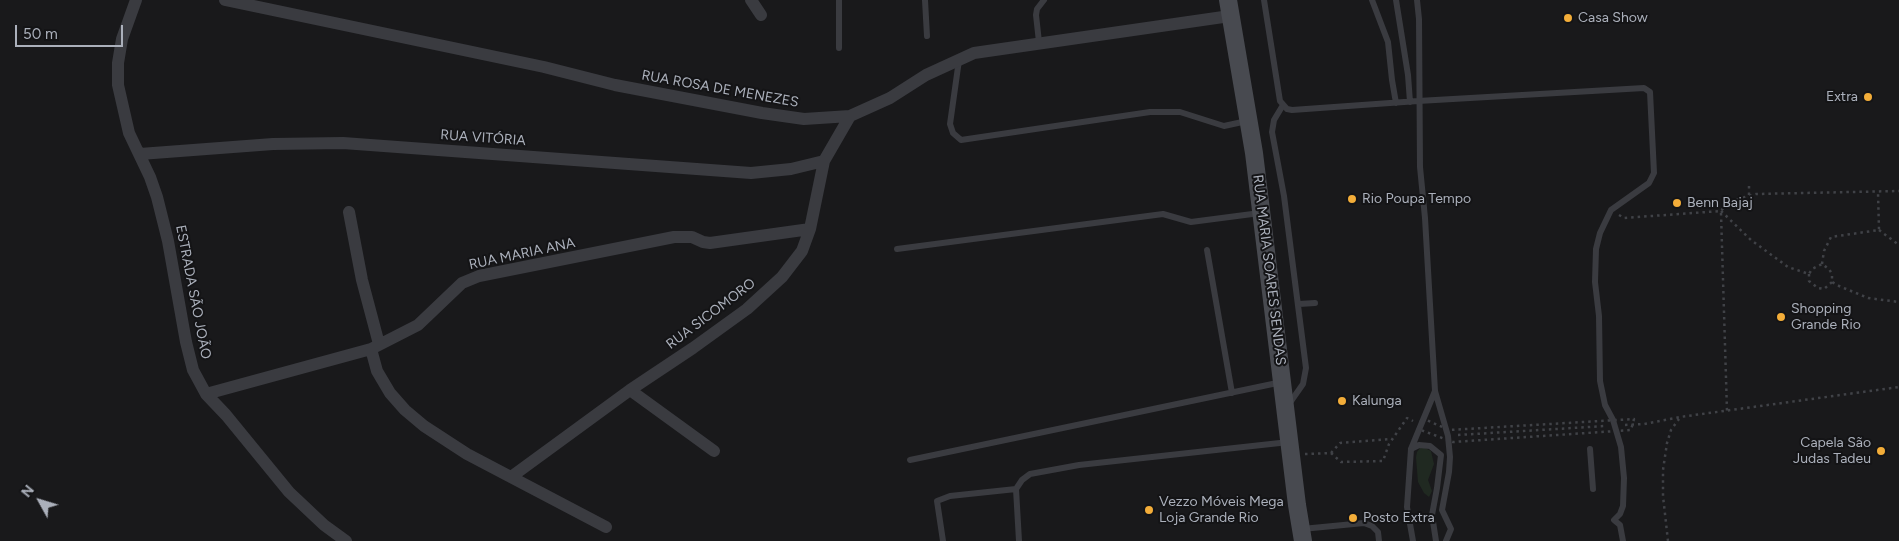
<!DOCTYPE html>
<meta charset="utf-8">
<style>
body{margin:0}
#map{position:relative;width:1899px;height:541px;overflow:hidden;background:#19191b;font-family:Figtree,sans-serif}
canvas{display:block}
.north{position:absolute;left:15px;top:476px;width:50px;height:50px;-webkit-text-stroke:4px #141416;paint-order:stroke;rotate:309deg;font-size:14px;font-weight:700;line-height:20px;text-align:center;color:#abb0bb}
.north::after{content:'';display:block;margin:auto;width:18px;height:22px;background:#abb0bb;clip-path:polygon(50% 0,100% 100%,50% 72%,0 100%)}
.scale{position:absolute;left:15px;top:25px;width:108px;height:22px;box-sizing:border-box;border:2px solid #abb0bb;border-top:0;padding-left:6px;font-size:15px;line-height:18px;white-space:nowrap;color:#abb0bb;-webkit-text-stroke:4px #141416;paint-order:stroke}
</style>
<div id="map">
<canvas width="1899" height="541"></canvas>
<div class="north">N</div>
<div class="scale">50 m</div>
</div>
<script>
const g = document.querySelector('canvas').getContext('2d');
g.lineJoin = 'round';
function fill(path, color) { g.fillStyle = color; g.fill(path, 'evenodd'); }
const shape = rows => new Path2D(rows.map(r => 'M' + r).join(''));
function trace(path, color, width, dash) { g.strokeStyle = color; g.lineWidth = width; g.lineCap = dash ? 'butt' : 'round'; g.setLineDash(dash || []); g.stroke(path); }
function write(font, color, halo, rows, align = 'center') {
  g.font = font + ' Figtree,sans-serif'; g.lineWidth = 4; g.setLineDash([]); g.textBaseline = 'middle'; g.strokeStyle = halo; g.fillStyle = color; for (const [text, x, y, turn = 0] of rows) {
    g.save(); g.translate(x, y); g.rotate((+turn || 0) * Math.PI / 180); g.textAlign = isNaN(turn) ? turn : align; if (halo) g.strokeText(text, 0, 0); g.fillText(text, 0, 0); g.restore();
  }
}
fill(shape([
 [1420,448,1425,448,1431,451,1433,460,1434,464,1428,480,1432,491,1429,497,1424,493,1418,482,1416,457,1417,452]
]), '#202921');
trace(shape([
 [1749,186,1749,195],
 [1721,211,1751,240,1788,267,1809,274,1812,269,1822,264,1829,269,1832,274,1832,282,1839,286,1868,298,1899,302],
 [1721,213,1727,411],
 [1619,215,1624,218,1721,211,1728,202,1756,194,1899,191],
 [1879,230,1899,245],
 [1822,264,1824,251,1831,237,1879,230,1878,192],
 [1809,274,1809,281,1818,288,1824,289,1832,282],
 [1422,418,1449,430,1634,419,1631,430,1453,442,1418,429,1422,418],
 [1625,425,1644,424,1680,417,1899,387],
 [1458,435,1605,426],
 [1331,453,1340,443,1392,439],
 [1305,454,1331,453,1341,462,1383,461,1389,444,1407,418,1413,421],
 [1668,541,1663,496,1663,470,1667,443,1671,430,1679,419]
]), '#404247', 2.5, [2.5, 4]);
trace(shape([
 [839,0,839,48],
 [925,0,927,36],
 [1264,0,1280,101,1287,109,1292,110,1418,101,1644,88,1650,92,1654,173,1649,183,1611,210,1600,233,1596,249,1595,282,1599,316,1600,381,1605,405,1613,420,1621,447,1624,478,1623,506,1620,514,1614,520,1620,525,1623,541],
 [1372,0,1388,42,1392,80,1396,103],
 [1396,0,1408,75,1410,102],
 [1039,42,1036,15,1037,9,1044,0],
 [959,60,950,124,953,133,961,140,1150,112,1180,112,1224,126,1247,121],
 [1283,105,1274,120,1272,132,1284,196,1306,368,1303,384,1289,404],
 [897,249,1163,214,1191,222,1260,213],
 [1207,250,1232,393],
 [1299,304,1315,303],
 [1435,391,1448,436,1450,457,1449,472,1442,510,1451,529,1446,541],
 [1411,449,1419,445,1430,446,1441,455,1437,488,1432,515,1436,541],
 [1590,449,1593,489],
 [910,460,1282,382],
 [1302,529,1364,523,1372,526,1378,532,1379,541],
 [943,541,937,501,950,496,1016,489],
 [1019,541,1016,489,1022,480,1030,474,1079,465,1289,442],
 [1413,541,1407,507,1411,449,1435,391,1425,218,1420,167,1419,19,1417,0]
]), '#3a3b40', 6);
trace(shape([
 [136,0,122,39,118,63,118,85,129,133,150,177,157,197,168,241,186,342,193,370,206,394,226,415,289,492,324,525,346,541],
 [225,0,544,67,615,85,762,113,804,119,850,116,890,98,926,75,974,53,1230,16],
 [751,0,761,15],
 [140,154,273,144,343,143,751,173,791,169,824,161],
 [349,212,362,280,379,344],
 [371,349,377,371,390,393,405,410,424,426,467,454,606,527],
 [630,390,714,451],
 [206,394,371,349,418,325,462,283,479,276,674,237,692,237,703,242,710,243,810,229],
 [511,477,630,390,693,348,747,309,782,277,802,251,810,229,824,161,850,116]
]), '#3a3b40', 12);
trace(shape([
 [1228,0,1254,153,1297,505,1303,541]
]), '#484a50', 18);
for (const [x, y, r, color] of [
 [1568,18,5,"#f3ad39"],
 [1868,97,5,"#f3ad39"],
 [1352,199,5,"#f3ad39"],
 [1677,203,5,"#f3ad39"],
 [1781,317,5,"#f3ad39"],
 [1342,401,5,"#f3ad39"],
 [1881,451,5,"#f3ad39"],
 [1149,510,5,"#f3ad39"],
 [1353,518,5,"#f3ad39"]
]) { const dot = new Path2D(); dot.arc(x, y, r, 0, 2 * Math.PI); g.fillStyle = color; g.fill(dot); trace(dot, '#141416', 2); }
write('14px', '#abb0bb', '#141416', [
 ["Casa Show",1578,18],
 ["Extra",1858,97,"right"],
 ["Rio Poupa Tempo",1362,199],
 ["Benn Bajaj",1687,203],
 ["Shopping",1791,309],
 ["Grande Rio",1791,325],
 ["Kalunga",1352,401],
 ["Capela São",1871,443,"right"],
 ["Judas Tadeu",1871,459,"right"],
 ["Vezzo Móveis Mega",1159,502],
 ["Loja Grande Rio",1159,518],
 ["Posto Extra",1363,518]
], 'left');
write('14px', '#abb0bb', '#141416', [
 ["RUA ROSA DE MENEZES",720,89,10],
 ["RUA VITÓRIA",483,138,4],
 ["RUA MARIA ANA",522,254,-12],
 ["RUA MARIA SOARES SENDAS",1269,270,83],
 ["ESTRADA SÃO JOÃO",193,292,79],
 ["RUA SICOMORO",711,314,-37]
]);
</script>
